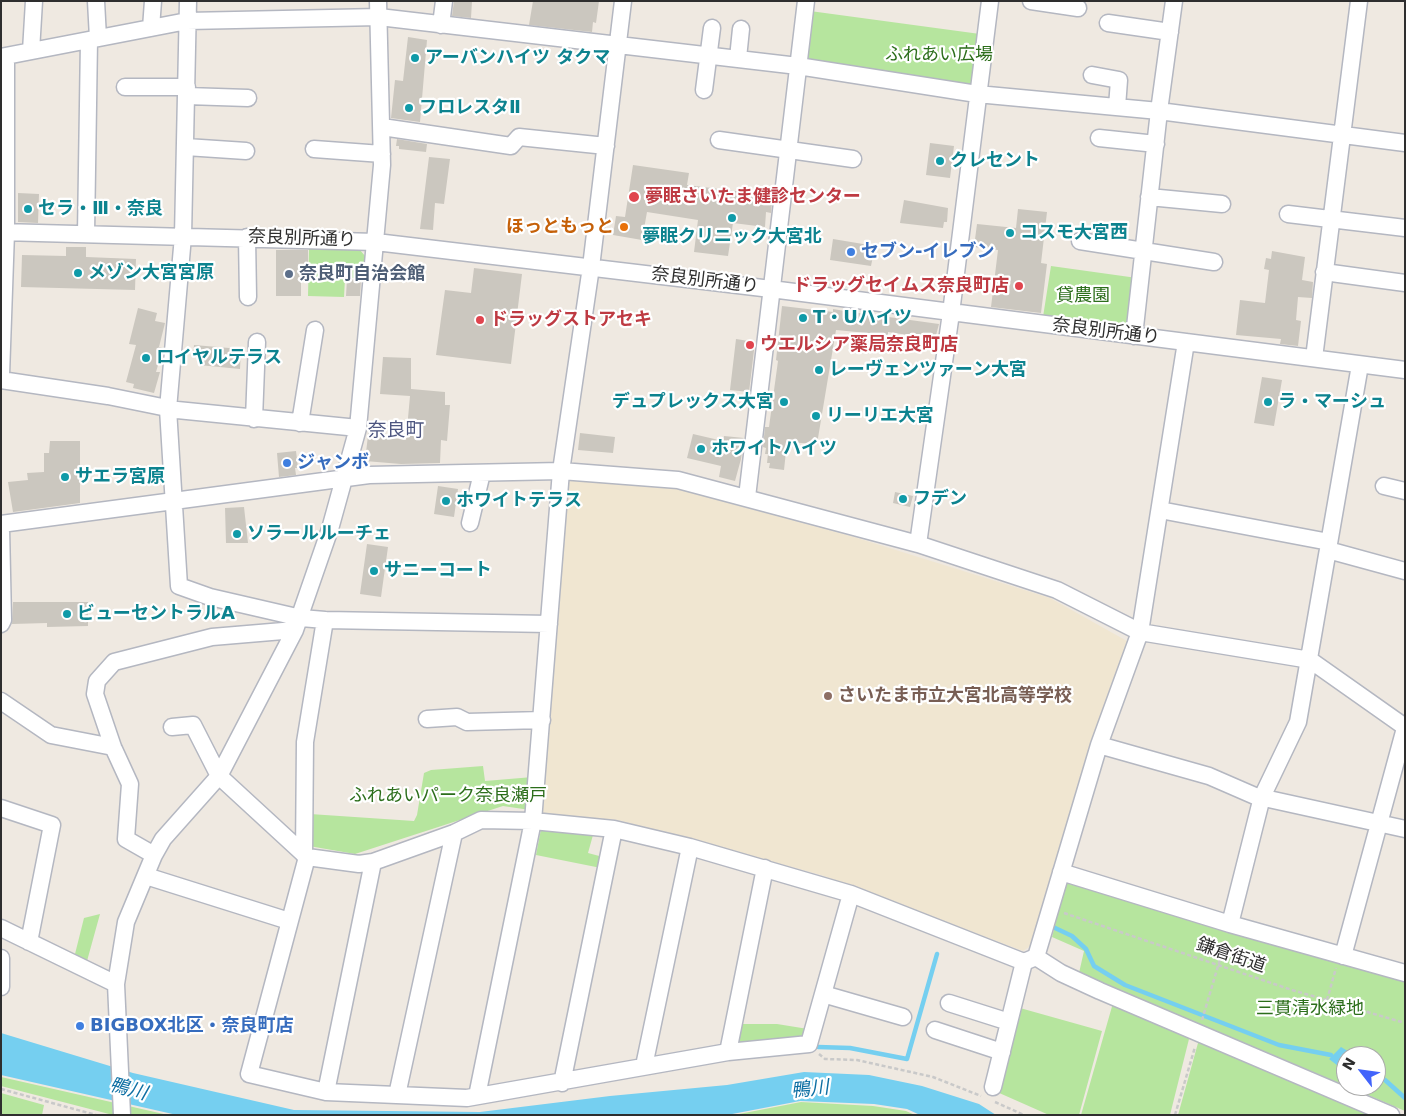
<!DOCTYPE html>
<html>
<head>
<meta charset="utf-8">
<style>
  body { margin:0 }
  #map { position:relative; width:1406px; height:1116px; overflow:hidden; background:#efe9e1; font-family:"DejaVu Sans",sans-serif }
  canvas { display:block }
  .frame { position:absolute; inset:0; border:2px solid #2e2e2e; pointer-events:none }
  .north { position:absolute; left:1336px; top:1046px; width:50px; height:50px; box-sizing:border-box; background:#fff; border:1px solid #ababab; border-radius:50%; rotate:300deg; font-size:14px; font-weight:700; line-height:20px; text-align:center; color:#2e2e2e }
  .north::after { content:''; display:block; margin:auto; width:18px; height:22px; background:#4264fb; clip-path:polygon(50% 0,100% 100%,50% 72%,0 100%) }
</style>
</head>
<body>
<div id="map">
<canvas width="1406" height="1116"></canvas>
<div class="frame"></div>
<div class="north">N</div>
</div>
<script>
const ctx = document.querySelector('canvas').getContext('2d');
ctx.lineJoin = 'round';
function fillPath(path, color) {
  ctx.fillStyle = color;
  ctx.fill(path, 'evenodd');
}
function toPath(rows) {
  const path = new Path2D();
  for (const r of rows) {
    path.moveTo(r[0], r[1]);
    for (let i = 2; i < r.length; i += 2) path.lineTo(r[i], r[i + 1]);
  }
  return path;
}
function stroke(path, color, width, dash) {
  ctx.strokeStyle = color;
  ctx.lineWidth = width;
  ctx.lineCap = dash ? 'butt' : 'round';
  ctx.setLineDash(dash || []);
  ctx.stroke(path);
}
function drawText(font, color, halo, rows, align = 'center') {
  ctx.font = font + ' "DejaVu Sans","Noto Sans JP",sans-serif';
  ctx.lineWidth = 4.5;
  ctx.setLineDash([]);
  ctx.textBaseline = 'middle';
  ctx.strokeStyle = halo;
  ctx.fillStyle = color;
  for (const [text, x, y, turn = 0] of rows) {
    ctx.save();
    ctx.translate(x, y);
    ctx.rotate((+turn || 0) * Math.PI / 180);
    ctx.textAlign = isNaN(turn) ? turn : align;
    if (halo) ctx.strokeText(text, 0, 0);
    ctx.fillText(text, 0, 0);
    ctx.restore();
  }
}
fillPath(toPath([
  [569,480,670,487,854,537,1050,598,1127,641,1127,646,1089,747,1032,945,1023,951,821,875,618,820,545,815,540,809,564,488]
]), '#f0e6d1');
fillPath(toPath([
  [810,11,980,34,973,87,804,64],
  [309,248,360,250,365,256,363,278,345,278,344,297,308,296],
  [1051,266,1137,278,1127,329,1043,317],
  [483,766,485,781,533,777,530,810,503,806,355,854,309,846,310,814,414,821,417,815,424,773,431,770],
  [541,829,593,835,588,853,603,857,601,868,536,855],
  [1066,883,1405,977,1405,1111,1347,1086,1376,1086,1376,1056,1346,1056,1346,1086,1079,973,1084,951,1052,937],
  [100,914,87,961,75,954,84,918],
  [1113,1003,1190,1035,1170,1115,1081,1115],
  [1020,1008,1102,1031,1079,1115,1049,1115,997,1092],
  [737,1024,777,1024,808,1029,806,1037,733,1046],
  [1205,1040,1390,1115,1178,1115,1198,1043],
  [1,1077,10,1079,168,1115,113,1115,1,1086],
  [1,1093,44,1105,42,1115,1,1115],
  [801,1102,873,1106,906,1111,915,1115,734,1115]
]), '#b6e59e');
fillPath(toPath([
  [1,1033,133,1073,294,1110,480,1112,610,1096,727,1085,804,1072,869,1075,922,1086,979,1104,996,1115,920,1115,907,1109,874,1104,800,1101,727,1115,177,1115,1,1075],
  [1341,1047,1356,1056,1346,1056,1346,1072,1329,1059]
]), '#75cff0');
stroke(toPath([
  [1053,927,1072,936,1086,949,1094,966,1125,985,1279,1045,1331,1055],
  [818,1047,850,1048,907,1059,937,954],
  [1378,1078,1385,1080,1405,1098]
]), '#75cff0', 4.5);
fillPath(toPath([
  [454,1,472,1,471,18,452,16],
  [533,1,599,1,596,23,593,22,592,32,529,25],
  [408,37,427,40,420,122,391,118,395,80,403,81],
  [397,139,427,144,426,152,399,149,399,146,396,146],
  [930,143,954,146,950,178,926,175],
  [429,157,450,159,444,204,435,203,433,230,420,229],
  [633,165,689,173,687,185,768,195,768,200,772,201,771,213,766,212,765,227,733,223,728,256,694,252,698,220,647,212,642,240,613,235,616,216,625,217],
  [18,193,39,194,38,223,18,222],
  [904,200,948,208,947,222,944,222,943,228,900,223],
  [1018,209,1047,212,1041,263,1047,264,1041,313,991,307,998,250,974,247,977,224,1016,228],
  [833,239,875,246,871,266,830,260],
  [66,247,86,247,86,257,136,259,135,290,21,287,22,255,66,256],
  [276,250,308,250,308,267,301,267,301,296,276,296],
  [1272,251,1305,257,1302,280,1313,282,1312,298,1298,297,1296,320,1301,321,1298,346,1280,344,1281,339,1236,335,1240,300,1265,303,1269,270,1264,269,1266,258,1271,259],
  [474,268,522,274,511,364,436,355,445,290,471,293],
  [347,279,361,280,360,296,346,296],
  [782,306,833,312,833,309,845,311,939,324,935,339,888,332,888,335,836,330,817,444,787,442,784,470,769,468,770,463,767,463,768,454,765,454,766,448,763,447,765,427,769,427,778,361,776,360],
  [138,308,157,313,155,321,165,323,159,347,163,348,156,372,160,372,154,393,133,388,134,384,126,382,136,345,129,344],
  [736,339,755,342,749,392,730,390],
  [194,345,241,349,240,369,199,365,200,356,193,356],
  [383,357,411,358,411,389,445,392,445,405,450,405,447,441,441,440,440,463,401,464,365,461,369,427,386,428,385,437,406,440,410,396,380,394],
  [1262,377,1282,380,1274,426,1254,423],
  [580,433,615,437,613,453,578,450],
  [693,434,723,441,724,436,744,438,741,459,735,481,719,477,721,466,687,458],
  [50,441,80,441,80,503,13,512,8,482,28,480,27,473,44,472,44,453,49,453],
  [296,451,298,468,295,468,296,475,279,477,277,453],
  [438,486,458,489,454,517,434,514],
  [895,492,913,496,910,507,893,503],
  [244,507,248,543,226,543,225,508],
  [367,544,388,547,381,597,360,594],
  [13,602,88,602,88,626,47,627,47,623,12,624]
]), '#cbc7bf');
const minor = toPath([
  [96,1,98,38],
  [188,1,183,236,168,409,179,586,210,597,301,618,325,620,549,624],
  [1031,1,1078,8],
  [1108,23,1170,32],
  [441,25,444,1],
  [151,28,153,1],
  [31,51,34,1],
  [1,57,187,21,379,17,798,66,977,94,1159,111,1405,143],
  [738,58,741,29],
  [1092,75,1119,80,1117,107],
  [125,87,187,87],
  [704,90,712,28],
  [187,96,248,98],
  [382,127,511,146,519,137,606,146],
  [1099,138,1156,144],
  [719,140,853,159],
  [186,147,246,151],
  [314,149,382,154],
  [1149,197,1222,204],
  [1288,214,1405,228],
  [1,232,376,242,771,289,1405,370],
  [86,234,89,40],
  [247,237,248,297],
  [1080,241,1214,262],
  [1324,272,1405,283],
  [1134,336,1159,111,1174,1],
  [1314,358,1359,1],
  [1,375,6,232,6,56],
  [1,380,108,396,177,410,358,428],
  [254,419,257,342],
  [300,423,315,330],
  [1384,486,1405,491],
  [747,497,806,1],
  [1160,510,1329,542],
  [470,523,482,473],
  [1,524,369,475,561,471,678,480,918,544,1057,590,1140,632,1310,660,1405,727],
  [1,528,3,620,1,624],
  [918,544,951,313,990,1],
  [1328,550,1405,571],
  [1,701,51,735,113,747],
  [427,719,457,717,467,722,542,720],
  [172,727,193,725,219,776,307,857,359,864,373,862,454,833,481,820,533,821,614,829,690,847,851,894,1024,962,1036,957,1099,745,1140,632,1186,342],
  [1099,745,1209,776,1255,796,1405,829],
  [1,808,52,825,29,942],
  [154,855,126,839,130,784,113,747,95,694,97,681,114,662,212,637,295,630],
  [304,855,305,742,325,620],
  [307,857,249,1074,326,1092,467,1098,728,1052,809,1044,851,894],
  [1061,872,1230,924,1405,973],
  [146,876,289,921],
  [1230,924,1262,797,1298,722,1360,365],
  [1,928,116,984],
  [1343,956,1405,728],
  [1036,957,1061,973,1100,991,1391,1115],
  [1,958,1,987],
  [823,994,903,1017],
  [949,1003,1009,1022],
  [935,1030,1002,1052],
  [728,1052,765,868],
  [644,1066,690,847],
  [562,1083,614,829],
  [993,1087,1024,962],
  [326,1092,373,862],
  [397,1095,454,833],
  [477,1096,533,821,561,471,591,267,623,1],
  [122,1115,116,984,126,922,154,855,163,839,219,776,295,630,330,529,358,428,382,165,378,1]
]);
stroke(minor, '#b4b7c1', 19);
stroke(toPath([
  [1064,913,1292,990,1405,1023],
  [1327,1000,1336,968],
  [1202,1020,1226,939],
  [819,1054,825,1059,857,1060,933,1077,981,1096],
  [1,1089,96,1115],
  [995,1102,1024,1115],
  [1175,1115,1195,1047]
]), '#c9c9c9', 2.5, [4, 2.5]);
stroke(minor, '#fff', 16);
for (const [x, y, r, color] of [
  [415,58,5,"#0f9aa8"],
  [409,108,5,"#0f9aa8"],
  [940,161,5,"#0f9aa8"],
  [634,197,6,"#e0444e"],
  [28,209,5,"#0f9aa8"],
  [732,218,5,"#0f9aa8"],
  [624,227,5,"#e8710a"],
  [1010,233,5,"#0f9aa8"],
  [851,252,5,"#3f7fe0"],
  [78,273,5,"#0f9aa8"],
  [289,274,5,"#5c6f8a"],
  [1019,286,5,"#e0444e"],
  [803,318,5,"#0f9aa8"],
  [480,320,5,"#e0444e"],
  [750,345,5,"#e0444e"],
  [146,358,5,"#0f9aa8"],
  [819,370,5,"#0f9aa8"],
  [784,402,5,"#0f9aa8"],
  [1268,402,5,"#0f9aa8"],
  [816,416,5,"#0f9aa8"],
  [701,449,5,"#0f9aa8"],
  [287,463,5,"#3f7fe0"],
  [65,477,5,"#0f9aa8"],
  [903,499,5,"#0f9aa8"],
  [446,501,5,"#0f9aa8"],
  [237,534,5,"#0f9aa8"],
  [374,571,5,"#0f9aa8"],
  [67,614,5,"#0f9aa8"],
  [828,696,5,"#8d6e63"],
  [80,1026,5,"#3f7fe0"]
]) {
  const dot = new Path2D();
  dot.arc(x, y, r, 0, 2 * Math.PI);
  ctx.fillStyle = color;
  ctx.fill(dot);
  stroke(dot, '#fff', 2);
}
drawText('18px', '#2c6e1b', '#fff', [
  ["ふれあい広場",939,55],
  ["貸農園",1083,296],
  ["ふれあいパーク奈良瀬戸",448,796],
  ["三貫清水緑地",1310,1009]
]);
drawText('bold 18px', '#0d838f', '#fff', [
  ["アーバンハイツ タクマ",425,58],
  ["フロレスタⅡ",419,108],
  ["クレセント",950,161],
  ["セラ・Ⅲ・奈良",38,209],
  ["コスモ大宮西",1020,233],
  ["夢眠クリニック大宮北",732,237,"center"],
  ["メゾン大宮宮原",88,273],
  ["T・Uハイツ",813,318],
  ["ロイヤルテラス",156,358],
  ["レーヴェンツァーン大宮",829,370],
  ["デュプレックス大宮",774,402,"right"],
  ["ラ・マーシュ",1278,402],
  ["リーリエ大宮",826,416],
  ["ホワイトハイツ",711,449],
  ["サエラ宮原",75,477],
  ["フデン",913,499],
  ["ホワイトテラス",456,501],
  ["ソラールルーチェ",247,534],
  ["サニーコート",384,571],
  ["ビューセントラルA",77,614]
], 'left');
drawText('bold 18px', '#be3a42', '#fff', [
  ["夢眠さいたま健診センター",645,197],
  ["ドラッグセイムス奈良町店",1009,286,"right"],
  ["ドラッグストアセキ",490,320],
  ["ウエルシア薬局奈良町店",760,345]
], 'left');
drawText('bold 18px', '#c56008', '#fff', [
  ["ほっともっと",614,227]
], 'right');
drawText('18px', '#2e2e2e', '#fff', [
  ["奈良別所通り",302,239,2],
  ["奈良別所通り",705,281,7],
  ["奈良別所通り",1106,332,7],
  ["鎌倉街道",1231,956,19]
]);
drawText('bold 18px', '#366cbe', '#fff', [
  ["セブン-イレブン",861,252],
  ["ジャンボ",297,463],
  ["BIGBOX北区・奈良町店",90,1026]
], 'left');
drawText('bold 18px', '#4e5e75', '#fff', [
  ["奈良町自治会館",299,274]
], 'left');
drawText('bold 18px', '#785e54', '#fff', [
  ["さいたま市立大宮北高等学校",838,696]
], 'left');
drawText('19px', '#4d5680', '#fff', [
  ["奈良町",396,431]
]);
drawText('italic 19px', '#0d6fa3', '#fff', [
  ["鴨川",128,1090,15],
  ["鴨川",810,1090,-6]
]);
</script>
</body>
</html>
